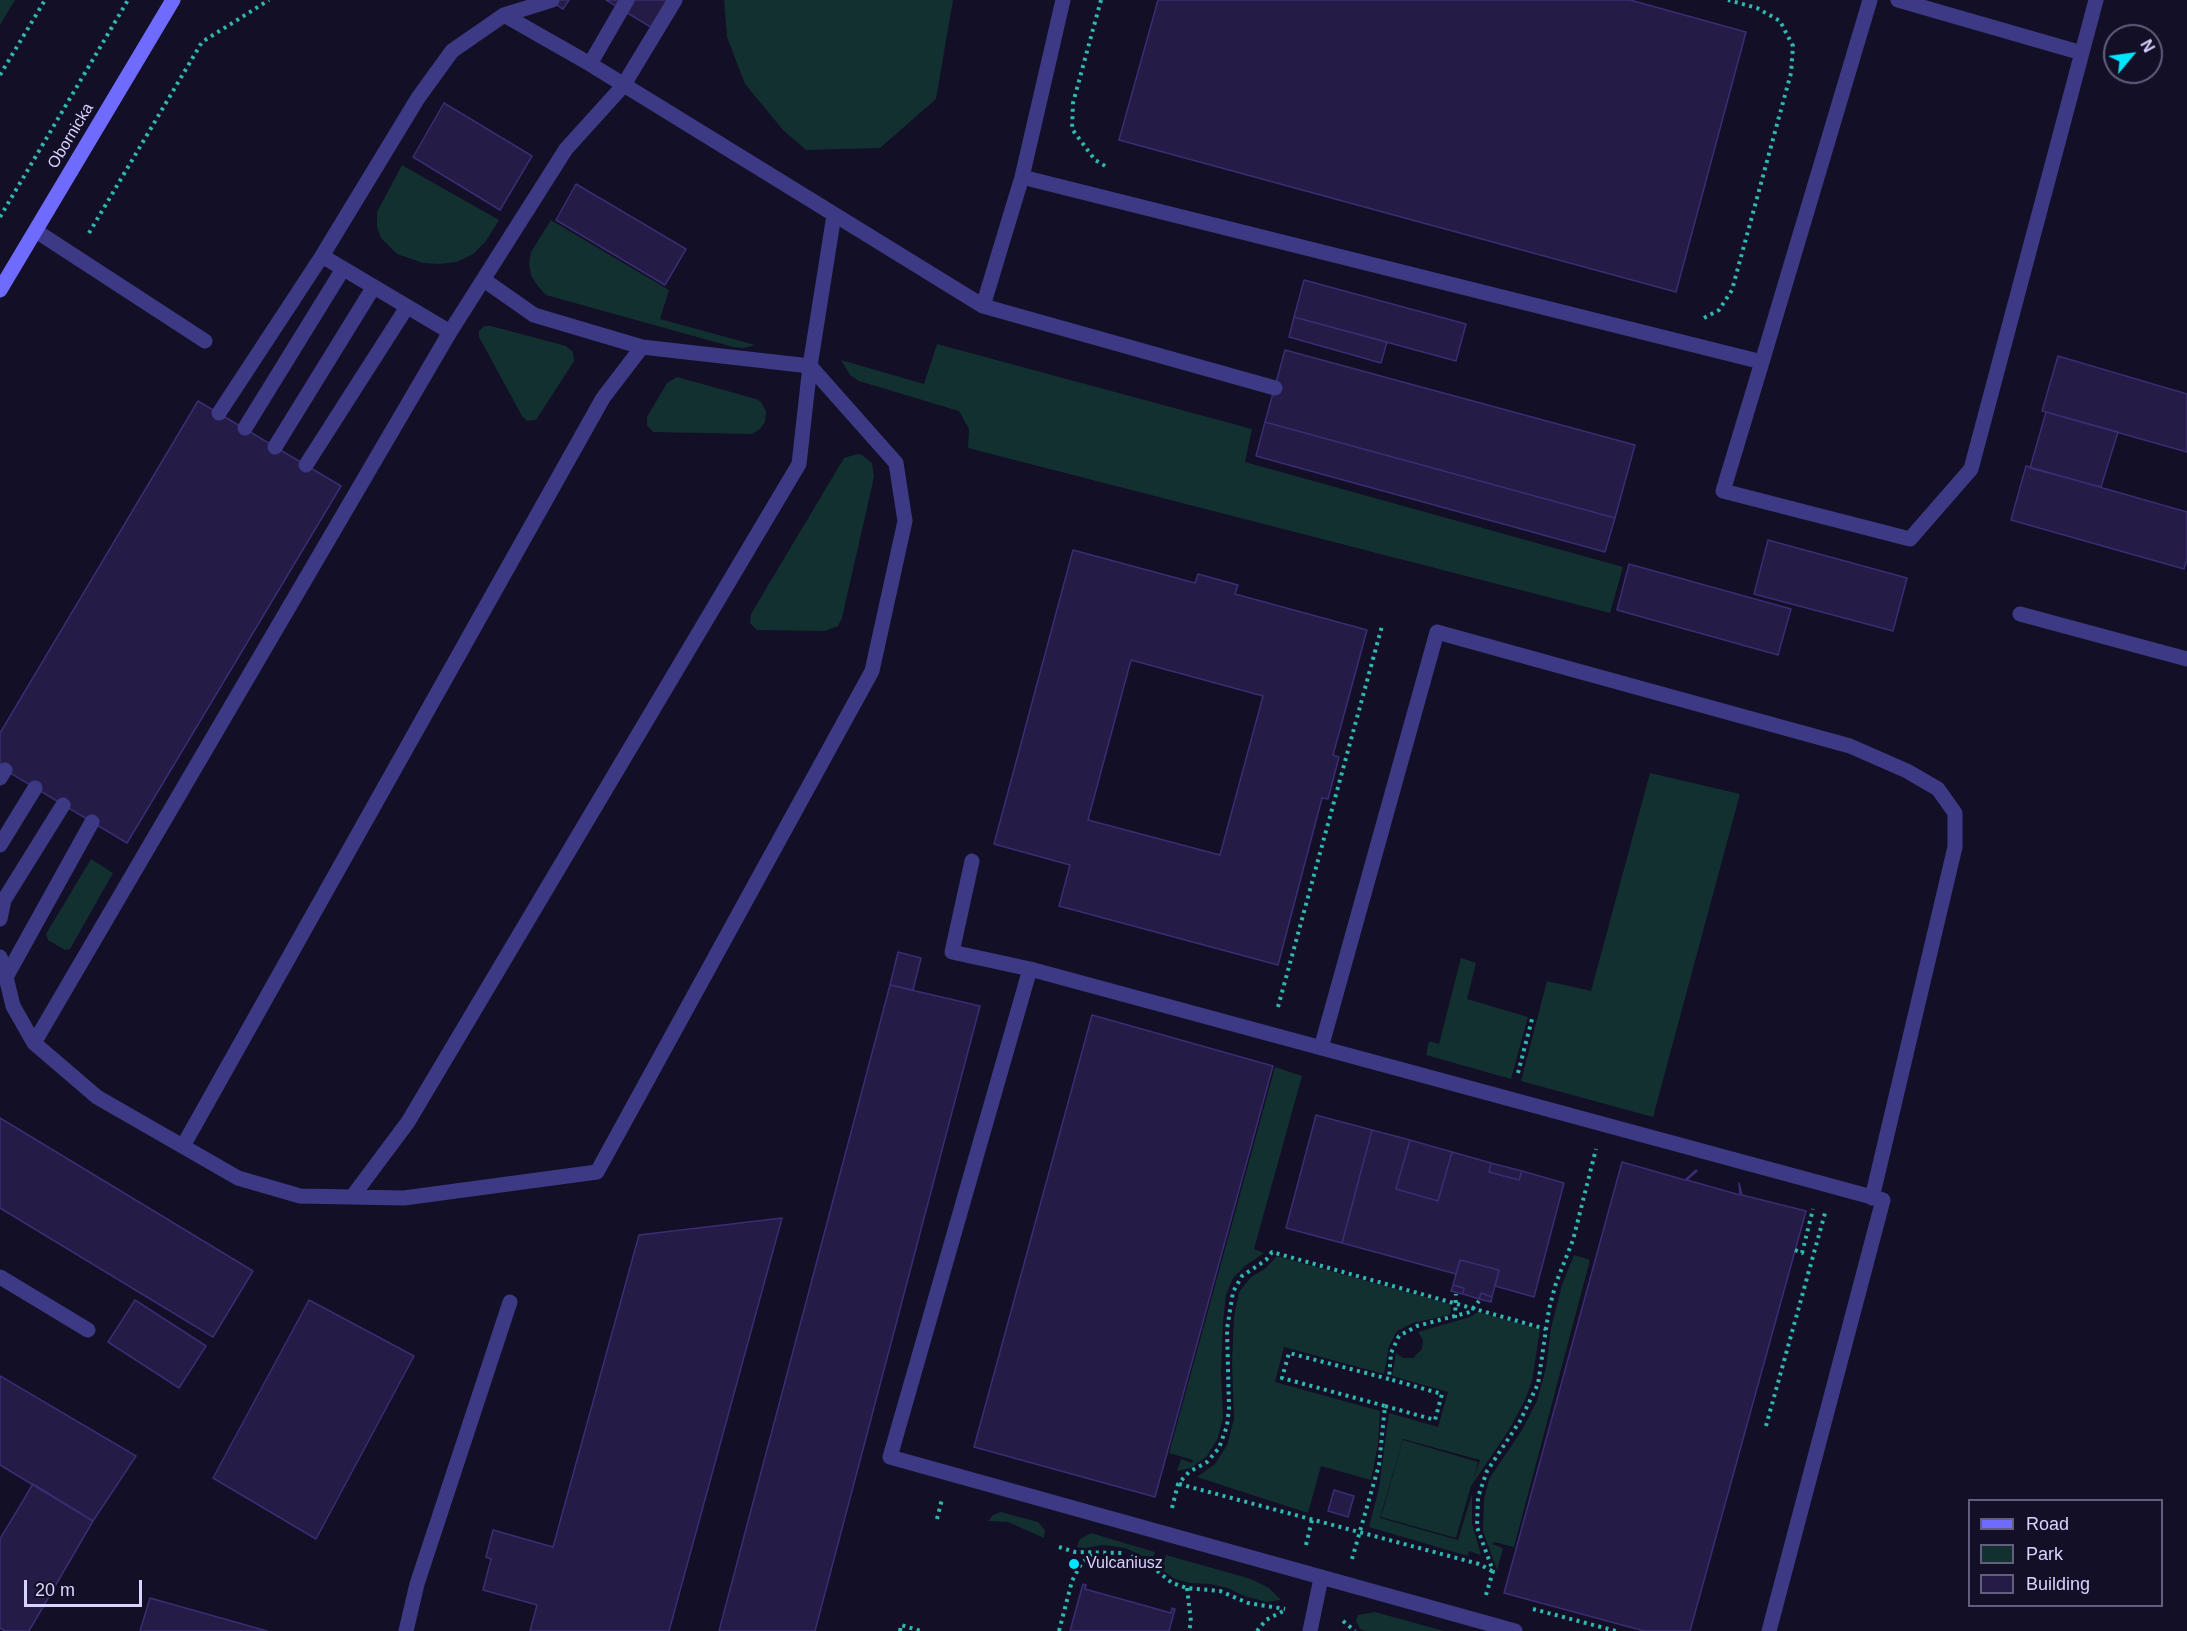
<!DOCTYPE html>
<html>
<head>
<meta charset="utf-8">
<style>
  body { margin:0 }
  #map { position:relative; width:2187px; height:1631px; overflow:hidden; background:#130f26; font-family:Arial,sans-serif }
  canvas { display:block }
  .legend { position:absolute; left:1968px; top:1499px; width:195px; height:108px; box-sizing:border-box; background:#130f26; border:2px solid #625e7d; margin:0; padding:8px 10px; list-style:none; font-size:18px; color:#d9d4ff }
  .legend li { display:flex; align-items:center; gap:12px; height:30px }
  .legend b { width:30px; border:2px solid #625e7d }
  .north { position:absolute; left:2103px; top:24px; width:60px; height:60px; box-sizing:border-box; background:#130f26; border:2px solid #625e7d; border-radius:50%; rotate:61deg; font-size:16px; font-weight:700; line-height:24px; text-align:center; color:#d9d4ff }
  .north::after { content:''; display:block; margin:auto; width:21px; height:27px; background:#00e5ff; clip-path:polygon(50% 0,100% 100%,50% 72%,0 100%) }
  .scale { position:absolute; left:24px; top:1580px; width:118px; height:27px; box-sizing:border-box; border:3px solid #d9d4ff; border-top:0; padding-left:8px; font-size:18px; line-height:21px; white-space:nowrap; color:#d9d4ff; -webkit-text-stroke:4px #130f26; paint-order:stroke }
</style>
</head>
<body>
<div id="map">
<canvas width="2187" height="1631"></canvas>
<ul class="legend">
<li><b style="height:8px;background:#6f6bff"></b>Road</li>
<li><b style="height:16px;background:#12302f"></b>Park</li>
<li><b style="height:16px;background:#241b47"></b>Building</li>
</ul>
<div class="north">N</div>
<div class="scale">20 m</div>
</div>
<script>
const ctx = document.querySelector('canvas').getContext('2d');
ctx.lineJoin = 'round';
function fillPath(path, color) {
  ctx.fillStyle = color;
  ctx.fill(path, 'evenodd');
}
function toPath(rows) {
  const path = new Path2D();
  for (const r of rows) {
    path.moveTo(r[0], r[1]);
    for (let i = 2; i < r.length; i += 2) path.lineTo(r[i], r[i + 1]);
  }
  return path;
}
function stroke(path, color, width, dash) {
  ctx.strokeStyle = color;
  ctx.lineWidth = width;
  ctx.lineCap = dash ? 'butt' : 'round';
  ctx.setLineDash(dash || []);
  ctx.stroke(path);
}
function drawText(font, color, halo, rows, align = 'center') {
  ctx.font = font + ' Arial,sans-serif';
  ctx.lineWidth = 6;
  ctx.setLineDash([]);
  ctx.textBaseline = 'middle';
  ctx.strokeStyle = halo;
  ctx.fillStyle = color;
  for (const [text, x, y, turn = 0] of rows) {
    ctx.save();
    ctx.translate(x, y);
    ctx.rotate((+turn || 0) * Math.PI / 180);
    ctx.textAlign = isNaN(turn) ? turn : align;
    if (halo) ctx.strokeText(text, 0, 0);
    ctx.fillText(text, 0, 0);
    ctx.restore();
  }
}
fillPath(toPath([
  [0,0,15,0,0,25],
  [724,0,953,0,936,99,880,148,806,150,783,130,745,84,727,37],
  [402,165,499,220,486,241,473,254,457,262,439,264,423,263,397,254,381,238,377,227,377,212],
  [551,220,669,290,660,319,755,345,744,348,733,347,546,295,537,285,531,275,529,264,531,252],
  [484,326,491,326,566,346,573,352,574,361,536,420,527,421,522,416,479,337,479,331],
  [937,344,1252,429,1245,462,1623,567,1610,613,968,448,969,429,959,411,859,381,850,375,841,360,924,384],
  [677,377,756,399,761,402,766,411,765,422,760,429,752,434,653,432,647,425,647,417,667,383],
  [857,454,862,455,872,463,874,477,842,618,838,626,825,631,757,630,750,623,751,614,844,458],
  [1650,773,1740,794,1653,1117,1521,1081,1547,981,1591,991],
  [91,859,113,873,70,949,65,950,48,940,46,934],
  [1461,958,1476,963,1467,999,1528,1017,1511,1079,1426,1055,1429,1041,1439,1044],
  [1275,1067,1302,1076,1254,1249,1264,1253,1245,1266,1233,1278,1226,1295,1223,1323,1221,1372,1223,1419,1217,1440,1207,1456,1191,1468,1177,1471,1181,1459,1192,1463,1193,1460,1169,1453],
  [1574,1255,1590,1260,1514,1547,1494,1542,1492,1544,1503,1548,1497,1570,1483,1531,1484,1500,1489,1479,1522,1430,1537,1401,1546,1368,1551,1328,1562,1285],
  [1277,1256,1450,1304,1451,1312,1449,1315,1413,1323,1397,1331,1389,1346,1384,1374,1284,1347,1275,1382,1380,1411,1378,1445,1371,1480,1321,1466,1308,1513,1197,1477,1215,1464,1227,1445,1234,1419,1232,1362,1234,1317,1239,1292,1251,1277,1265,1269],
  [1478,1312,1540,1329,1532,1381,1525,1400,1509,1430,1471,1486,1456,1538,1381,1517,1403,1440,1478,1462,1474,1478,1480,1460,1403,1439,1380,1518,1458,1540,1472,1494,1472,1523,1481,1555,1469,1551,1468,1556,1369,1527,1379,1488,1389,1413,1438,1427,1448,1392,1392,1376,1396,1353,1403,1358,1413,1358,1422,1349,1423,1340,1418,1332,1470,1317],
  [1001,1512,1038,1522,1045,1530,1044,1538,1008,1522,988,1521,993,1515],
  [1091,1533,1155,1552,1153,1561,1125,1548,1103,1545,1085,1548,1077,1547,1080,1539],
  [1166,1555,1251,1579,1269,1588,1281,1600,1267,1602,1247,1597,1227,1588,1210,1584,1190,1583,1175,1579,1161,1569],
  [1375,1612,1444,1631,1366,1631,1360,1629,1356,1621,1358,1615]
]), '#12302f');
const building = toPath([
  [549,0,569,0,563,9,549,0],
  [606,0,671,0,654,29,606,0],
  [1158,0,1630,0,1746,32,1676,292,1119,140,1158,0],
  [444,103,532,156,500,210,413,157,444,103],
  [576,184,686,249,665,285,556,220,576,184],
  [1304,280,1466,324,1456,361,1294,317,1304,280],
  [1294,317,1387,342,1381,363,1289,337,1294,317],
  [1285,350,1635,445,1615,518,1265,422,1285,350],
  [2058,356,2187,394,2187,452,2042,411,2058,356],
  [198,401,341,486,127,843,0,767,0,733,198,401],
  [2046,412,2118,432,2101,487,2030,468,2046,412],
  [1265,422,1615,518,1605,552,1256,456,1265,422],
  [2026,466,2187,512,2187,559,2184,569,2011,520,2026,466],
  [1768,540,1907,578,1893,631,1754,594,1768,540],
  [1073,550,1195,583,1198,574,1238,585,1235,594,1367,630,1333,755,1339,757,1328,799,1322,798,1278,965,1059,906,1070,865,994,844,1073,550],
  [1131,660,1263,696,1220,855,1088,820,1131,660],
  [1629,564,1791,609,1778,655,1617,610,1629,564],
  [898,952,921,958,913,990,890,985,898,952],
  [890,985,980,1006,815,1631,719,1631,890,985],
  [1092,1015,1273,1066,1155,1497,974,1447,1092,1015],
  [1316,1115,1372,1130,1342,1243,1286,1228,1316,1115],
  [0,1118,253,1271,213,1337,0,1208,0,1118],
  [1372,1130,1410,1140,1396,1189,1438,1201,1452,1152,1491,1163,1489,1172,1519,1180,1522,1171,1564,1183,1534,1297,1495,1286,1499,1270,1460,1260,1456,1274,1342,1243,1372,1130],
  [1410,1140,1452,1152,1438,1201,1396,1189,1410,1140],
  [1622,1162,1685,1180,1696,1170,1697,1171,1687,1180,1740,1195,1739,1183,1742,1195,1806,1211,1690,1631,1644,1631,1504,1593,1622,1162],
  [1491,1163,1522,1171,1519,1180,1489,1172,1491,1163],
  [782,1218,669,1631,530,1631,537,1605,483,1590,491,1559,486,1557,492,1534,493,1530,553,1547,639,1235,782,1218],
  [1460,1260,1499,1270,1492,1297,1481,1293,1479,1299,1463,1294,1464,1288,1453,1285,1460,1260],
  [1453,1285,1464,1288,1463,1294,1451,1291,1453,1285],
  [1481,1293,1492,1297,1491,1302,1479,1299,1481,1293],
  [135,1300,206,1346,179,1388,108,1342,135,1300],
  [309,1300,414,1356,316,1539,213,1478,309,1300],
  [0,1376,136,1456,93,1521,0,1465,0,1376],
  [33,1484,93,1521,29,1631,5,1631,0,1628,0,1539,33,1484],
  [1334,1490,1354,1496,1348,1517,1328,1511,1334,1490],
  [1083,1584,1086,1585,1085,1589,1171,1613,1172,1608,1175,1609,1169,1631,1070,1631,1083,1584],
  [150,1598,267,1631,140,1631,150,1598]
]);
fillPath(building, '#241b47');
stroke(building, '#3b2d73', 1.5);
stroke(toPath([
  [1101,0,1073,103,1072,129,1095,160,1107,167],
  [0,75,45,0],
  [0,217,128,0],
  [89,233,202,42,269,0],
  [1704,318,1719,310,1732,290,1791,73,1793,46,1780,21,1757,8,1728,0],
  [1278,1007,1382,626],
  [1518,1073,1532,1019],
  [1795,1250,1802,1253,1813,1209],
  [1455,1318,1456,1294],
  [1385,1406,1435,1420,1442,1394,1389,1379],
  [1766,1426,1825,1213],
  [1179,1484,1479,1564,1492,1571],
  [1172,1508,1178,1484,1189,1472,1207,1462,1219,1448,1227,1426,1229,1408,1227,1329,1233,1292,1242,1276,1266,1260,1272,1252,1546,1329],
  [937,1519,942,1499],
  [1306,1545,1312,1520],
  [1059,1547,1075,1552,1122,1553],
  [1131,1556,1155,1569,1172,1583,1187,1588,1220,1591,1248,1603,1285,1609],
  [1352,1559,1379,1465,1385,1406,1282,1378,1289,1353,1389,1379,1391,1353,1399,1336,1417,1326,1470,1312,1479,1301],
  [1187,1588,1191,1622,1189,1631],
  [1486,1595,1493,1571,1477,1527,1478,1497,1487,1471,1520,1421,1538,1384,1549,1309,1556,1283,1573,1240,1596,1149],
  [1533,1609,1616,1631],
  [1343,1621,1355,1631],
  [900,1631,901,1625,921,1631],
  [1059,1631,1072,1581,1081,1564,1094,1552],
  [1257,1631,1266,1620,1285,1610]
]), '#2fb8b0', 4, [3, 4.5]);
stroke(toPath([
  [1898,0,2082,53],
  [504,15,590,64,983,306,1275,388],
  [590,64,627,0],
  [1022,177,1762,362,1723,491,1910,539,1971,469,2096,0],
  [36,231,205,341],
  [322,256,450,332],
  [484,280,534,315,642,347],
  [983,306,1022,177,1063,0],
  [1762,362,1870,0],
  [219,413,322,256,418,98,452,51,504,15,552,0],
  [245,428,343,269],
  [275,447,373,288],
  [306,465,407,307],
  [2020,614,2187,659],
  [0,778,5,770],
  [92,822,6,977,13,1006,34,1043,97,1097,238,1178,300,1196,404,1198,597,1172,872,671,905,521,896,463,810,366,834,215],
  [0,845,35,788],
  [972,861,952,952,1030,969,1883,1200,1769,1631],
  [0,919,4,900,63,805],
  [0,957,6,977],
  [1030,969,890,1457,1515,1631],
  [34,1043,450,332,566,149,623,86,675,0],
  [1321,1048,1437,632,1556,665,1850,746,1907,771,1938,789,1955,813,1955,847,1872,1198],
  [183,1146,603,398,642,347,810,366,799,464,408,1122,352,1197],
  [0,1277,88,1330],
  [406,1631,417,1584,510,1302],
  [1310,1631,1321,1578]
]), '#3d3a85', 15);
stroke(toPath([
  [0,290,173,0]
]), '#6f6bff', 15);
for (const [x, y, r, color] of [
  [1074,1564,6,"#00e5ff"]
]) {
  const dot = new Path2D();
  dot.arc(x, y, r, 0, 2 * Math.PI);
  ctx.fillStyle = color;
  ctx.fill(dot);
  stroke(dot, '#130f26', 2);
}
drawText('16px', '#d9d4ff', '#130f26', [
  ["Obornicka",71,136,-59]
]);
drawText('16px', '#d9d4ff', '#130f26', [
  ["Vulcaniusz",1086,1564]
], 'left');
</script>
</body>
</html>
